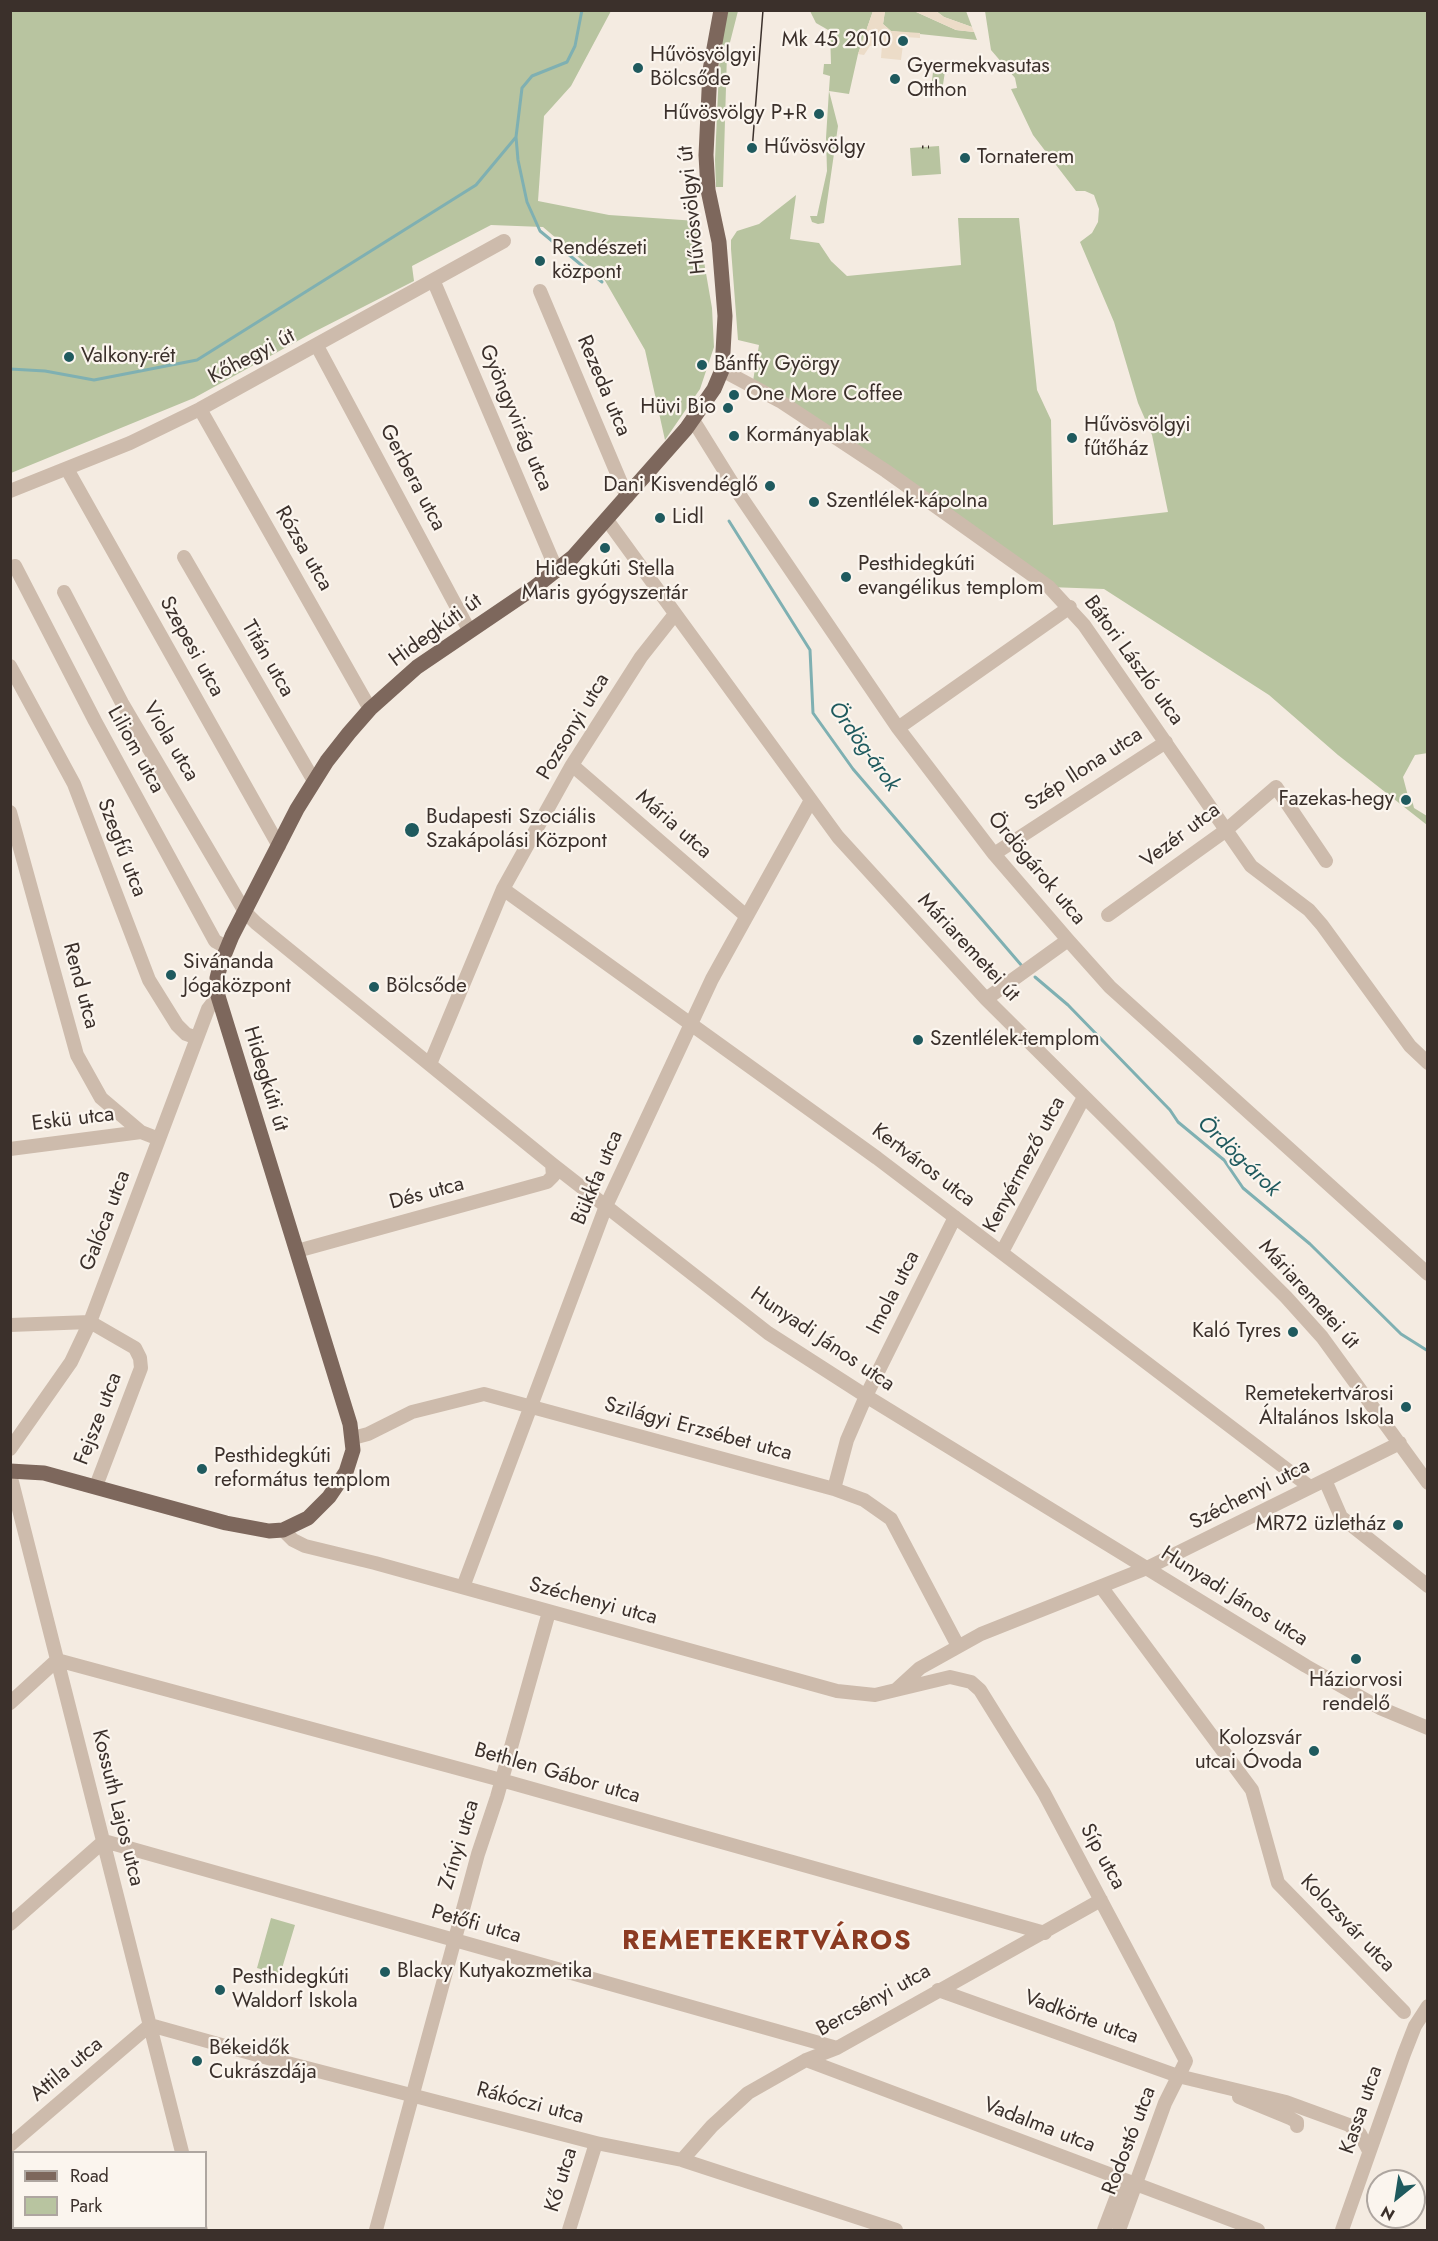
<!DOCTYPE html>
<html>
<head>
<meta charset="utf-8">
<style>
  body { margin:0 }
  #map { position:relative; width:1438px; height:2241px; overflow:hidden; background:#f4ebe1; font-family:Jost,sans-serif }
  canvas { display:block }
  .frame { position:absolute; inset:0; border:12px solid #3b302b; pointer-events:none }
  .legend { position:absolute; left:12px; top:2151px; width:195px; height:78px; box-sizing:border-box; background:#fbf5ee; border:2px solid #aea6a0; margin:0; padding:8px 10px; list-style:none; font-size:18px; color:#3b302b }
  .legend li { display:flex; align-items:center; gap:12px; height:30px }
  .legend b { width:30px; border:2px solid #aea6a0 }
  .north { position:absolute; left:1366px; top:2169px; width:60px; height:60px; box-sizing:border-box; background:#fbf5ee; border:2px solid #aea6a0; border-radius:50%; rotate:210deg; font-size:16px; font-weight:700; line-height:24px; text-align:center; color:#3b302b }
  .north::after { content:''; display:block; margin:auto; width:21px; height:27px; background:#1f5a5e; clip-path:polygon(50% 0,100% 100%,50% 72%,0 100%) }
</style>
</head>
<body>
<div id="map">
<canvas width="1438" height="2241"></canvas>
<div class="frame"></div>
<ul class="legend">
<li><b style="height:8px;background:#7d675c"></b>Road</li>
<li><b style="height:16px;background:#b8c4a0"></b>Park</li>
</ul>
<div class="north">N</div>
</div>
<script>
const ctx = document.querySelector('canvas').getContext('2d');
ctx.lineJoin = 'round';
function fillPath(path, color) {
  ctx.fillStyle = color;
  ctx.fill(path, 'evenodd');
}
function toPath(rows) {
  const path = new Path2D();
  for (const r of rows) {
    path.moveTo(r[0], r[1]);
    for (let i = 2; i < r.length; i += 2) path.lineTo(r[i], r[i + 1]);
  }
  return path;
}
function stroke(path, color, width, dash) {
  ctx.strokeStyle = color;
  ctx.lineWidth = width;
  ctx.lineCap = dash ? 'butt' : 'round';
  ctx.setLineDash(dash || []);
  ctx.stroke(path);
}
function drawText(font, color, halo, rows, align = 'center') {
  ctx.font = font + ' Jost,sans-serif';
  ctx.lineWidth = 4.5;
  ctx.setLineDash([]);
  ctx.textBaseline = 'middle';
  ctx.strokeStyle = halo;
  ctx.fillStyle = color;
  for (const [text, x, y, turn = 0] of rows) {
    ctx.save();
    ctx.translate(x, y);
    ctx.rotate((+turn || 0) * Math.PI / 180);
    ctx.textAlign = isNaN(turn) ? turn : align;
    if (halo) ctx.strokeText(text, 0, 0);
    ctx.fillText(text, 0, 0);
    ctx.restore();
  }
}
fillPath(toPath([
  [11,10,611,11,571,86,544,116,538,201,609,215,697,221,712,308,714,347,700,389,665,440,645,350,604,279,543,227,491,225,412,266,414,281,312,333,194,398,11,473],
  [728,11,738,11,727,54,723,187,716,187,715,160,720,48],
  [810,11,873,11,858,54,849,94,829,91,838,126,824,223,818,224,812,222,810,216,817,216,827,171,826,138,829,90,830,76,823,74,824,64,831,64,830,31,816,23],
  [885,11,914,11,956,30,974,32,977,40,891,31,883,24],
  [936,11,966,11,972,27,944,17],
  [985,11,1427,11,1428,753,1415,755,1403,777,1408,796,1412,800,1414,808,1427,816,1427,825,1338,755,1269,695,1104,589,1049,587,753,381,759,345,738,340,731,249,731,240,737,231,759,224,796,195,790,239,819,243,831,261,847,276,961,265,958,218,1019,218,1037,390,1051,420,1053,525,1168,512,1152,435,1138,403,1114,322,1080,242,1092,233,1098,222,1099,209,1094,195,1085,191,1076,191,1033,135,1011,89,1017,88,1015,78,991,50],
  [934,63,946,65,942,91,931,90],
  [939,146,941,174,912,176,910,148],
  [271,1918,295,1925,280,1975,257,1968]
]), '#b8c4a0');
fillPath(toPath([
  [873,11,885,11,883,24,891,31,920,33,920,38,904,37,901,60,881,58,882,45,870,46,864,55,858,54],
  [914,11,936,11,944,17,972,27,974,32,956,30]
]), '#ecdcc8');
stroke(toPath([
  [582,10,575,46,567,62,532,76,522,88,516,137,518,160,527,202,540,231,602,282],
  [10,369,45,371,94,380,197,360,476,185,516,137],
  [729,521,810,650,813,713,853,769,1022,966],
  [1035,977,1068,1005,1170,1110,1178,1122,1224,1160,1243,1188,1310,1244,1401,1334,1428,1351]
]), '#7fb0b2', 3);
stroke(toPath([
  [434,282,557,571],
  [540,291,627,497],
  [317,346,469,630],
  [722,370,780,401,886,471,1049,587,1084,625,1251,866,1309,910,1322,925,1410,1046,1428,1063],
  [200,409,370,709],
  [693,420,739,494,898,728,994,854,1068,940,1110,987,1428,1274],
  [67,469,279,846],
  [10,491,130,443,200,409,504,241],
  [607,520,838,837,986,999,1286,1297,1322,1337,1428,1483],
  [184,557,314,781],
  [15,566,95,721,215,941,226,947],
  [64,592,122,703,245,912,256,923,552,1164,768,1333,866,1396,1306,1666,1380,1708,1428,1728],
  [10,666,74,784,149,980,177,1025,186,1034,197,1038],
  [898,728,1070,607],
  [572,765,745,915],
  [10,812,77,1055,101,1098,141,1132,159,1139],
  [994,854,1166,742],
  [503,889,877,1158,1310,1487],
  [1108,915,1225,831,1276,787,1326,861],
  [986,999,1068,940],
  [430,1064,503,889,572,765,641,657,675,614],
  [10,1149,141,1132],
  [297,1251,547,1182,553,1176,552,1164],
  [1002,1252,1084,1097],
  [10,1325,90,1322,135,1348,140,1358,141,1368,96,1486],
  [353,1438,368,1434,412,1412,484,1394,834,1489,864,1500,891,1519,958,1646],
  [10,1449,71,1362,90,1322,208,1009,218,996],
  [10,1474,182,2152],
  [1325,1480,1341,1517,1428,1586],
  [834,1489,847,1440,866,1396,955,1217],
  [283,1530,293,1540,305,1546,375,1563,837,1691,875,1695,950,1677,971,1682,980,1690,1044,1793,1186,2061,1165,2103,1119,2230],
  [463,1587,606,1206,712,979,810,802],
  [1102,1588,1252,1790,1278,1883,1404,2012],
  [57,1660,501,1780,1045,1933],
  [897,1689,920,1668,981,1634,1147,1568,1400,1443],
  [10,1703,57,1660],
  [104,1841,837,2048],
  [10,1924,104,1841],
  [938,1990,1178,2076,1286,2102,1349,2125,1360,2134,1369,2151],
  [150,2025,268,2058,596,2143,682,2160,896,2230],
  [806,2060,1258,2230],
  [1239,2097,1290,2118,1297,2122,1297,2126],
  [10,2145,150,2025],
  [682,2160,712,2126,748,2093,806,2060,837,2048,1101,1900],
  [200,2228,201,2230],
  [169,2230,172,2228],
  [376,2230,478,1854,497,1797,549,1612],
  [569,2230,596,2143],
  [1104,2230,1123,2180],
  [1342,2230,1404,2054,1415,2026,1428,2006]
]), '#cdbbac', 14);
stroke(toPath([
  [10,1471,44,1473,226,1523,269,1531,283,1530,308,1518,329,1497,346,1472,353,1450,350,1424,218,996,217,978,221,963,232,936,297,809,327,761,349,733,370,709,417,667,535,587,573,557,686,429,714,389,722,370,725,316,719,242,708,190,706,155,710,70,721,10]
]), '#7d675c', 15);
stroke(toPath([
  [752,151,763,10]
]), '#3b302b', 1.5);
stroke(toPath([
  [922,147,929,147]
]), '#3b302b', 3, [1.5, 4.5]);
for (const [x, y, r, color] of [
  [903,41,6,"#1f5a5e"],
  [638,68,6,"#1f5a5e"],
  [895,79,6,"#1f5a5e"],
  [819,114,6,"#1f5a5e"],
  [752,148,6,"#1f5a5e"],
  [965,158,6,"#1f5a5e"],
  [540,261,6,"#1f5a5e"],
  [69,357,6,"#1f5a5e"],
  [702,365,6,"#1f5a5e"],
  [734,395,6,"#1f5a5e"],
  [728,408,6,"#1f5a5e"],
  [734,436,6,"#1f5a5e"],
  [1072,438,6,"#1f5a5e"],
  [770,486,6,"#1f5a5e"],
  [814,502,6,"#1f5a5e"],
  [660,518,6,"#1f5a5e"],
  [605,548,6,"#1f5a5e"],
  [846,577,6,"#1f5a5e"],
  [1406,800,6,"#1f5a5e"],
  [412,830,8,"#1f5a5e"],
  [171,975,6,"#1f5a5e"],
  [374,987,6,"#1f5a5e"],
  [918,1040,6,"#1f5a5e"],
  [1293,1332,6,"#1f5a5e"],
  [1406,1407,6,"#1f5a5e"],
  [202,1469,6,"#1f5a5e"],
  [1398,1525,6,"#1f5a5e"],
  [1356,1659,6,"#1f5a5e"],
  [1314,1751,6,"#1f5a5e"],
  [385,1972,6,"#1f5a5e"],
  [220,1990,6,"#1f5a5e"],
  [197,2061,6,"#1f5a5e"]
]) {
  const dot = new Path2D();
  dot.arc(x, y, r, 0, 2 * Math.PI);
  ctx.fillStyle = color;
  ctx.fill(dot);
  stroke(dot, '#fbf5ee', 2);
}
drawText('21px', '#3b302b', '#fbf5ee', [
  ["Mk 45 2010",891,41,"right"],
  ["Hűvösvölgyi",650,56],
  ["Bölcsőde",650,80],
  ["Gyermekvasutas",907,67],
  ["Otthon",907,91],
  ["Hűvösvölgy P+R",807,114,"right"],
  ["Hűvösvölgy",764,148],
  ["Tornaterem",977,158],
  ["Rendészeti",552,249],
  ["központ",552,273],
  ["Valkony-rét",81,357],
  ["Bánffy György",714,365],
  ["One More Coffee",746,395],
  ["Hüvi Bio",716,408,"right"],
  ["Hűvösvölgyi",1084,426],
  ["fűtőház",1084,450],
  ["Kormányablak",746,436],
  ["Dani Kisvendéglő",758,486,"right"],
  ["Szentlélek-kápolna",826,502],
  ["Lidl",672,518],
  ["Pesthidegkúti",858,565],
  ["evangélikus templom",858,589],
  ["Hidegkúti Stella",605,570,"center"],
  ["Maris gyógyszertár",605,594,"center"],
  ["Fazekas-hegy",1394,800,"right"],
  ["Budapesti Szociális",426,818],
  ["Szakápolási Központ",426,842],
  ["Sivánanda",183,963],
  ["Jógaközpont",183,987],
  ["Bölcsőde",386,987],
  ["Szentlélek-templom",930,1040],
  ["Kaló Tyres",1281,1332,"right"],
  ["Remetekertvárosi",1394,1395,"right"],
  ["Általános Iskola",1394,1419,"right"],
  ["Pesthidegkúti",214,1457],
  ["református templom",214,1481],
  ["MR72 üzletház",1386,1525,"right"],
  ["Háziorvosi",1356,1681,"center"],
  ["rendelő",1356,1705,"center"],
  ["Kolozsvár",1302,1739,"right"],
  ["utcai Óvoda",1302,1763,"right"],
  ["Blacky Kutyakozmetika",397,1972],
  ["Pesthidegkúti",232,1978],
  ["Waldorf Iskola",232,2002],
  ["Békeidők",209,2049],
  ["Cukrászdája",209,2073]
], 'left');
drawText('21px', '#3b302b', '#fbf5ee', [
  ["Hűvösvölgyi út",693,210,-96],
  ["Kőhegyi út",252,357,-28],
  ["Rezeda utca",603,386,67],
  ["Gyöngyvirág utca",515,418,67],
  ["Gerbera utca",412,478,62],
  ["Rózsa utca",303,549,60],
  ["Hidegkúti út",436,631,-36],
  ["Szepesi utca",191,647,61],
  ["Titán utca",267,659,60],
  ["Bátori László utca",1133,661,54],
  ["Pozsonyi utca",574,727,-59],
  ["Viola utca",170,742,59],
  ["Liliom utca",135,750,61],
  ["Szép Ilona utca",1084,770,-33],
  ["Mária utca",673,825,41],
  ["Vezér utca",1181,836,-37],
  ["Szegfű utca",121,848,69],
  ["Ördögárok utca",1036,869,50],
  ["Máriaremetei út",968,948,47],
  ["Rend utca",80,986,75],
  ["Hidegkúti út",265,1079,73],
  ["Eskü utca",73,1120,-7],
  ["Kenyérmező utca",1025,1165,-62],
  ["Kertváros utca",923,1166,37],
  ["Bükkfa utca",598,1178,-67],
  ["Dés utca",427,1194,-15],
  ["Galóca utca",106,1221,-69],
  ["Imola utca",894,1293,-63],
  ["Máriaremetei út",1308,1295,48],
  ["Hunyadi János utca",822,1340,34],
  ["Fejsze utca",99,1419,-69],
  ["Szilágyi Erzsébet utca",698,1430,15],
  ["Széchenyi utca",1250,1495,-27],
  ["Hunyadi János utca",1234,1597,32],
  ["Széchenyi utca",593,1602,15],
  ["Bethlen Gábor utca",557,1774,16],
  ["Kossuth Lajos utca",117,1808,76],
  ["Zrínyi utca",460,1845,-73],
  ["Síp utca",1102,1857,61],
  ["Kolozsvár utca",1347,1924,46],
  ["Petőfi utca",476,1925,16],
  ["Bercsényi utca",874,2001,-29],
  ["Vadkörte utca",1081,2018,20],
  ["Attila utca",67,2070,-40],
  ["Rákóczi utca",530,2104,15],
  ["Kassa utca",1362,2110,-71],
  ["Vadalma utca",1039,2126,21],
  ["Rodostó utca",1130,2141,-69],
  ["Kő utca",562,2180,-73]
]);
drawText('italic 22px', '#1f5a5e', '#fbf5ee', [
  ["Ördög-árok",863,747,54],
  ["Ördög-árok",1238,1157,44]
]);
ctx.letterSpacing = '1.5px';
drawText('bold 27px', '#8c3b22', '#fbf5ee', [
  ["REMETEKERTVÁROS",767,1942]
]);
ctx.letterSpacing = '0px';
</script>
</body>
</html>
